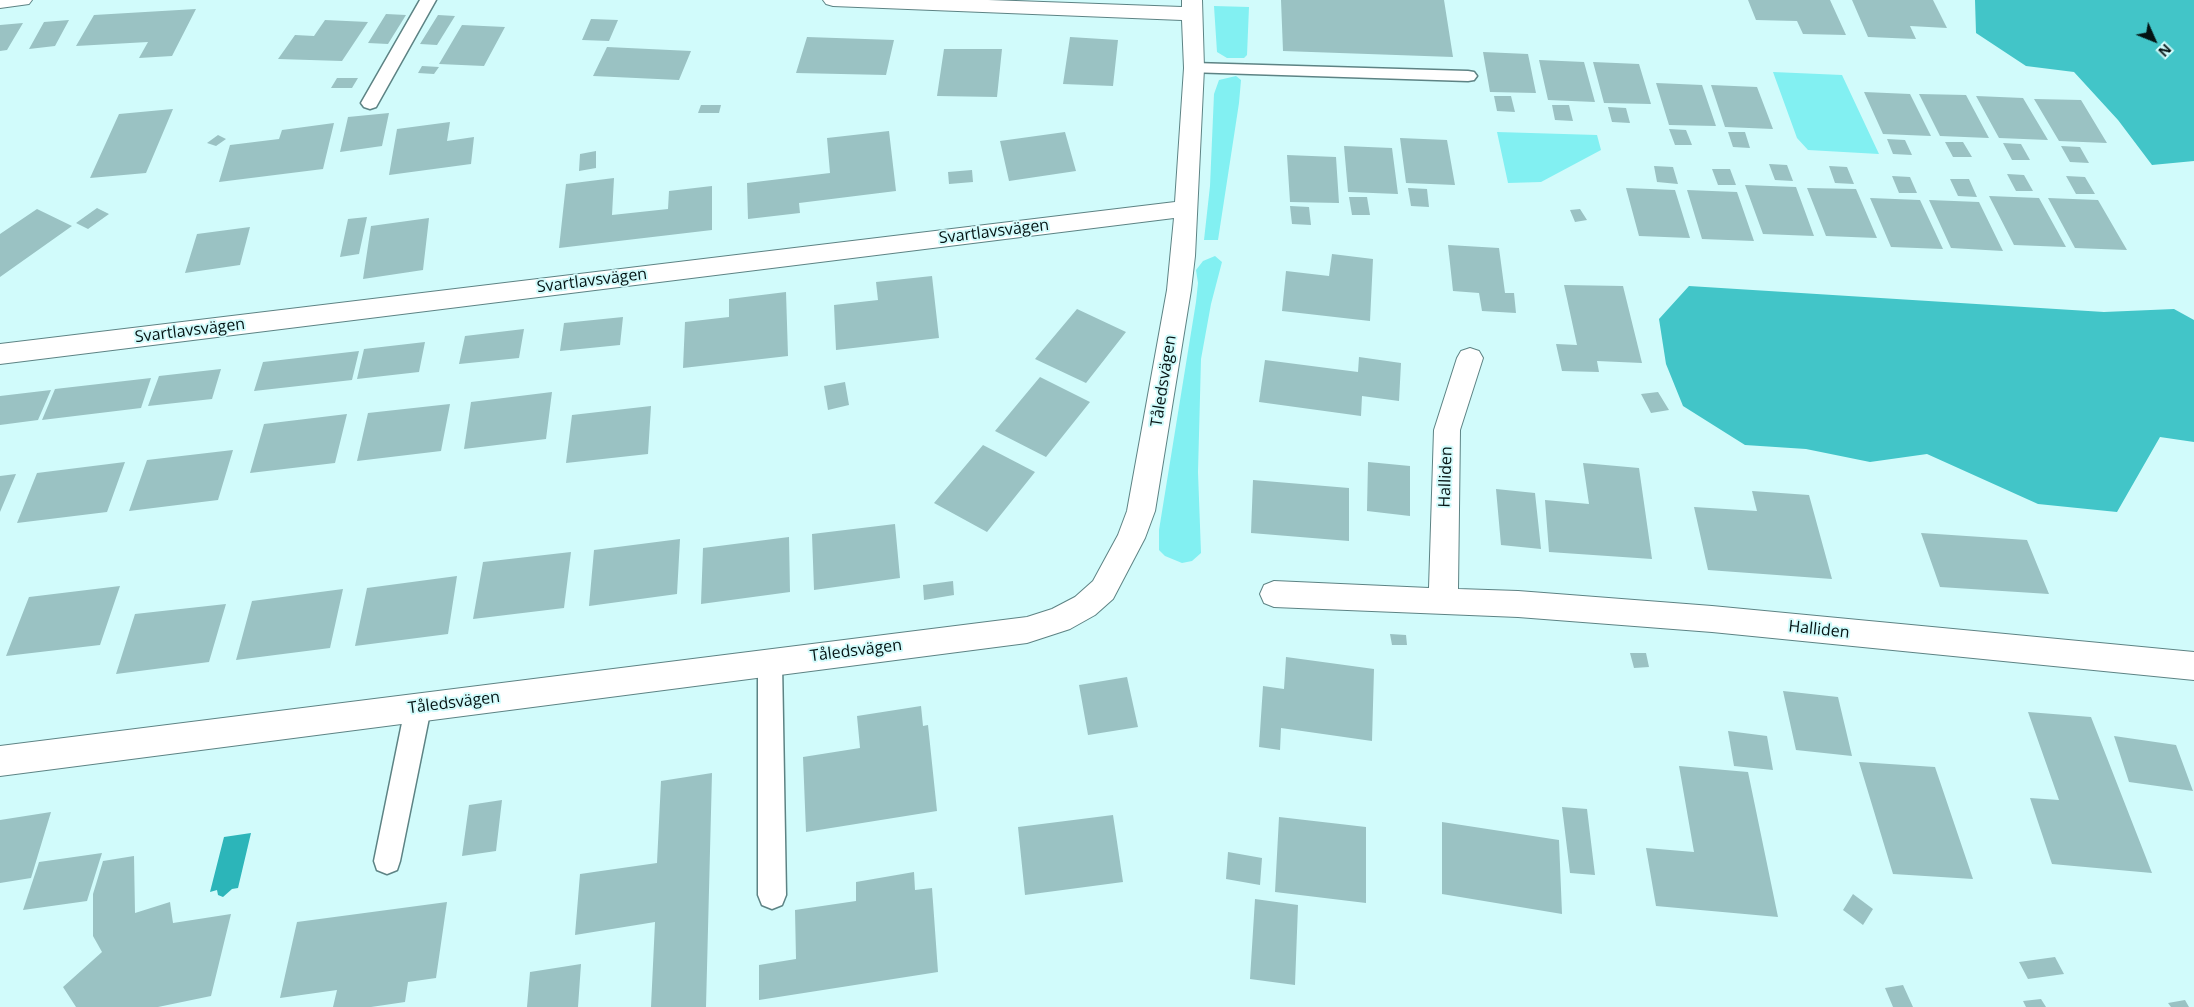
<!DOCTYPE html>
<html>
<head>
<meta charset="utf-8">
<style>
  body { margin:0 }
  #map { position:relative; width:2194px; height:1007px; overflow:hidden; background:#d1fbfb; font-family:"Open Sans",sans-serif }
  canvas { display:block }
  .north { position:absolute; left:2129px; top:15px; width:50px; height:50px; -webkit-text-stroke:4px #d1fbfb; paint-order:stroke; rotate:134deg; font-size:14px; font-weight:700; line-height:20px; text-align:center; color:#041313 }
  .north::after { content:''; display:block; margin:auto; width:18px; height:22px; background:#041313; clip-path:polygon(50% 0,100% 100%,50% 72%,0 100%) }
</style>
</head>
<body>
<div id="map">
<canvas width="2194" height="1007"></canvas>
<div class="north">N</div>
</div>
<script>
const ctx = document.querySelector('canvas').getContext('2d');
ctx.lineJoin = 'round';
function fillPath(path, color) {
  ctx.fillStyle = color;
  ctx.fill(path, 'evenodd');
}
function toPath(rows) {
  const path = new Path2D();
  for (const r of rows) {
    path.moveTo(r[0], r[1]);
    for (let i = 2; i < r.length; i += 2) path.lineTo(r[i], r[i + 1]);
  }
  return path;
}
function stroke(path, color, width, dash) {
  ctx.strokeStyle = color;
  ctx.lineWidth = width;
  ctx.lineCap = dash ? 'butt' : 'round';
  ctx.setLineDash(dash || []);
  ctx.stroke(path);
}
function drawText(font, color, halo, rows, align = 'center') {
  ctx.font = font + ' "Open Sans",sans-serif';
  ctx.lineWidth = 4;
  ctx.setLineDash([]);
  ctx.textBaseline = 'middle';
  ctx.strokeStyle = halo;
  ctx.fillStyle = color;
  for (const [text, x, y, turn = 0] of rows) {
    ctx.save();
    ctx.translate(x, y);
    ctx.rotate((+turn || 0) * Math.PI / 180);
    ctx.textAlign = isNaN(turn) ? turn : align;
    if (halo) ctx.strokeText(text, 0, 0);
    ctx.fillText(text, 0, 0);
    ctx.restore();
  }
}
fillPath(toPath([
  [1214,6,1249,7,1247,55,1244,58,1227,58,1217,52],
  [1773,72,1842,75,1879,154,1808,150,1797,138],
  [1236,76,1241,80,1239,103,1218,240,1204,240,1210,186,1214,94,1219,80],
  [1497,132,1597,135,1601,150,1541,182,1508,183],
  [1215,256,1222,262,1211,304,1201,359,1198,472,1201,553,1192,561,1182,563,1165,556,1159,550,1159,530,1196,302,1198,283,1196,270,1203,261]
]), '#82f0f2');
fillPath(toPath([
  [1975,0,2194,0,2194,161,2152,165,2118,120,2074,72,2026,66,1976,33],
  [1689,286,2104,312,2174,309,2194,320,2194,442,2160,437,2117,512,2038,504,1927,454,1870,462,1806,449,1745,445,1683,406,1666,364,1659,319]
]), '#42c5c8');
fillPath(toPath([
  [251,833,238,888,232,889,223,897,218,895,217,890,210,892,224,837]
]), '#2cb5b9');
fillPath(toPath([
  [1281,0,1444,0,1453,57,1283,51],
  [1748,0,1830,0,1846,35,1803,34,1797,21,1756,20],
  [1852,0,1933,0,1947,28,1910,26,1916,39,1868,37],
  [196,9,172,56,139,58,148,42,76,46,94,15],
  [386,14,406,15,388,44,368,43],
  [438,15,455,16,437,45,420,44],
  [591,19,618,20,609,41,582,40],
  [69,20,55,46,29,49,44,22],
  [325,20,368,22,342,61,278,59,295,35,314,36],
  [23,23,7,50,0,51,0,25],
  [462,25,505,27,484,66,439,64],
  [807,37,894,40,886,75,796,73],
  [1070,37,1118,40,1113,86,1063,84],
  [607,47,691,51,679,80,593,76],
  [944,49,1002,49,997,97,937,96],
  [1483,52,1528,54,1536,93,1490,92],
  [1539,60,1584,62,1595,102,1548,100],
  [1593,62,1639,64,1651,104,1604,103],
  [422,66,439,67,434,74,418,73],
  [337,78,358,78,352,88,331,88],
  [1656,83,1702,85,1716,126,1669,125],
  [1711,85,1757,87,1773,129,1725,127],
  [1864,92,1910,94,1931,136,1883,134],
  [1919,94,1966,95,1989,138,1940,136],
  [1494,96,1511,96,1515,112,1497,111],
  [1976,96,2023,98,2048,140,1999,138],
  [2034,99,2081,100,2107,143,2059,141],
  [701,105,721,105,719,113,698,113],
  [1552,105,1569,105,1573,121,1555,120],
  [1608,107,1626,108,1630,123,1612,122],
  [173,109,146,173,90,178,119,114],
  [389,113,382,146,340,152,348,117],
  [450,122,447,141,474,137,471,164,389,175,397,129],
  [334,123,323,169,219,182,230,145,279,139,282,130],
  [1669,129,1686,130,1692,145,1675,145],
  [889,131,896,191,799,203,800,213,748,219,747,183,830,173,827,138],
  [1065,132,1076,171,1009,181,1000,141],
  [1728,132,1745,132,1750,148,1733,147],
  [218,135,226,139,216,146,207,143],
  [1400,138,1447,140,1455,185,1406,183],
  [1887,139,1905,140,1912,155,1893,154],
  [1945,142,1963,142,1972,157,1953,157],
  [2003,143,2021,144,2030,160,2012,160],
  [1344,146,1392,148,1398,194,1348,192],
  [2061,146,2080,147,2089,163,2070,162],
  [596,151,596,168,579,171,580,154],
  [1287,155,1336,157,1339,203,1290,202],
  [1769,164,1787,165,1793,181,1775,180],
  [1654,166,1673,167,1678,184,1657,182],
  [1829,166,1847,167,1854,184,1835,183],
  [1712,169,1730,169,1736,185,1718,185],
  [972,170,973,182,949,184,948,172],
  [2007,174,2024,175,2033,191,2016,191],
  [1892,176,1910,177,1917,193,1899,193],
  [2066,176,2085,177,2095,194,2076,194],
  [614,178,612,215,668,209,669,191,712,186,712,230,559,248,566,184],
  [1950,179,1969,179,1977,197,1958,196],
  [1745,185,1796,187,1814,236,1763,234],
  [1408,188,1427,189,1429,207,1411,206],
  [1626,188,1675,190,1690,238,1639,236],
  [1807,188,1856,189,1877,238,1826,236],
  [1687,190,1737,192,1754,241,1702,239],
  [1989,196,2039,198,2066,247,2014,245],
  [1349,197,1367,197,1370,215,1352,215],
  [1870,198,1920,200,1943,249,1891,247],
  [2048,198,2098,200,2127,250,2075,248],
  [1929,200,1979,202,2003,251,1951,248],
  [1290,206,1309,207,1311,225,1292,224],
  [97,208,109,214,88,229,76,223],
  [37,209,72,226,0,277,0,234],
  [1580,209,1587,220,1575,222,1570,210],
  [367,217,359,254,340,257,348,219],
  [429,218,423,270,363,279,371,226],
  [250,227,240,265,185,273,197,234],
  [1448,245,1499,248,1505,293,1514,293,1516,313,1482,311,1479,293,1453,291],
  [1332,254,1373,259,1370,321,1282,311,1286,271,1329,276],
  [932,276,939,338,836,350,834,305,878,300,876,282],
  [1564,285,1623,286,1642,363,1597,361,1599,372,1562,371,1556,344,1577,345],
  [786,292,788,356,683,368,685,322,729,317,729,299],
  [1077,309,1126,332,1086,383,1035,359],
  [623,317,620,345,560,351,564,323],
  [524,329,519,358,459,364,465,336],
  [425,342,419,372,357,379,364,349],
  [359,351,352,380,254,391,263,362],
  [1359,357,1401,363,1399,401,1362,396,1361,416,1259,402,1265,360,1358,372],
  [221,369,212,399,148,406,159,376],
  [1040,377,1090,402,1046,457,995,431],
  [151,378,141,408,42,420,55,389],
  [845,382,849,405,828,410,824,386],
  [51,390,38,420,0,425,0,396],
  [552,392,546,439,464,449,471,402],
  [1658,392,1669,410,1651,413,1641,394],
  [450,404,441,451,357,461,368,413],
  [651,406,648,454,566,463,572,415],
  [347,414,335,463,250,473,264,424],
  [983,445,1035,472,987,532,934,503],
  [233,450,218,500,129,511,147,460],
  [125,462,107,512,17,523,37,473],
  [1368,462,1410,466,1410,516,1367,511],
  [1583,463,1639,468,1652,559,1549,552,1545,500,1589,504],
  [16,474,0,512,0,476],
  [1253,480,1349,488,1349,541,1251,533],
  [1496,489,1535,493,1541,549,1501,545],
  [1752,491,1809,495,1832,579,1708,570,1694,507,1757,511],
  [895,524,900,578,814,590,812,534],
  [1921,533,2027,540,2049,594,1940,587],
  [789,537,790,592,701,604,703,548],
  [680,539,677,594,589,606,594,550],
  [571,552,564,608,473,619,483,562],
  [457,576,448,634,355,646,367,588],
  [953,581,954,595,924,600,923,585],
  [120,586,100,645,6,656,29,597],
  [343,589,330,648,236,660,252,601],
  [226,604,209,662,116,674,135,614],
  [1390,634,1406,635,1407,645,1392,645],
  [1630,653,1646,653,1649,667,1634,668],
  [1286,657,1374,669,1372,741,1281,728,1280,750,1259,747,1263,686,1284,689],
  [1127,677,1138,727,1088,735,1079,685],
  [1783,691,1838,697,1852,756,1796,750],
  [921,706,923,726,928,725,937,811,806,832,803,757,860,748,857,716],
  [2028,712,2091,717,2152,873,2052,864,2030,798,2059,800],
  [1728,731,1767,736,1773,770,1734,766],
  [2114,736,2176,745,2193,791,2129,782],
  [1859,762,1935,767,1973,879,1893,874],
  [1679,766,1748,772,1778,917,1656,906,1646,848,1694,852],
  [712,773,706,1007,651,1007,655,922,575,935,580,874,657,863,661,781],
  [502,800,496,851,462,856,469,805],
  [1562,807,1587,809,1595,875,1570,873],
  [51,812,31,878,0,883,0,820],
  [1113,815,1123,882,1025,895,1018,827],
  [1279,817,1366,827,1366,903,1275,892],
  [1442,822,1559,840,1562,914,1442,894],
  [1228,852,1262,858,1260,885,1226,879],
  [102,853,87,901,23,910,39,862],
  [134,856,135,913,170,902,173,923,231,914,211,996,158,1007,76,1007,63,987,102,952,93,936,93,894,103,861],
  [914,872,915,890,932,888,938,972,759,1000,759,965,796,959,795,910,856,901,856,882],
  [1853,894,1873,909,1863,925,1843,910],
  [1255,899,1298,905,1295,985,1250,979],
  [447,902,436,978,408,982,405,1002,371,1007,333,1007,337,990,280,998,297,922],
  [2055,957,2064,974,2028,979,2019,962],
  [581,964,578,1007,527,1007,530,972],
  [1903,985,1913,1007,1893,1007,1885,988],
  [2041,999,2046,1007,2026,1007,2023,1001],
  [2185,1000,2189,1007,2171,1007,2168,1003]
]), '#9ac2c3');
const service = toPath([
  [420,0,436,0,376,107,370,109,364,107,361,103,420,0],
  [1194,63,1468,71,1474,72,1477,76,1474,80,1468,81,1188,72,1185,68,1188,64,1194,63],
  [770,651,779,654,782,662,786,895,782,905,772,909,762,905,758,895,758,662,761,654,770,651],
  [418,696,427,700,431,708,400,861,397,870,387,874,377,870,374,861,405,708,409,700,418,696]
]);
const minor = toPath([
  [0,0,32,0,29,4,0,8,0,0],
  [823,0,988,0,1182,7,1182,0,1202,0,1204,68,1195,256,1191,290,1155,511,1145,538,1113,599,1095,615,1070,629,1027,643,0,776,0,746,1027,617,1052,609,1075,597,1093,581,1118,535,1127,511,1167,290,1174,218,0,364,0,344,1175,202,1184,68,1182,20,833,6,826,4,823,0],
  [1470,348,1479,351,1483,358,1460,430,1458,589,1518,591,1712,606,2194,652,2194,680,1712,632,1518,617,1274,607,1264,603,1260,594,1264,585,1274,581,1429,588,1434,430,1457,358,1461,351,1470,348]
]);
stroke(service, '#5d8384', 3);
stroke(minor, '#5d8384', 2);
fillPath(service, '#fff');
fillPath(minor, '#fff');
drawText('16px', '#041313', '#d1fbfb', [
  ["Svartlavsvägen",994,232,-7],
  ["Svartlavsvägen",592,281,-7],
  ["Svartlavsvägen",190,331,-7],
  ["Tåledsvägen",1164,381,-81],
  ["Halliden",1446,477,-88],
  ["Halliden",1819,630,6],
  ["Tåledsvägen",856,651,-7],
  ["Tåledsvägen",454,703,-7]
]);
</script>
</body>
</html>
